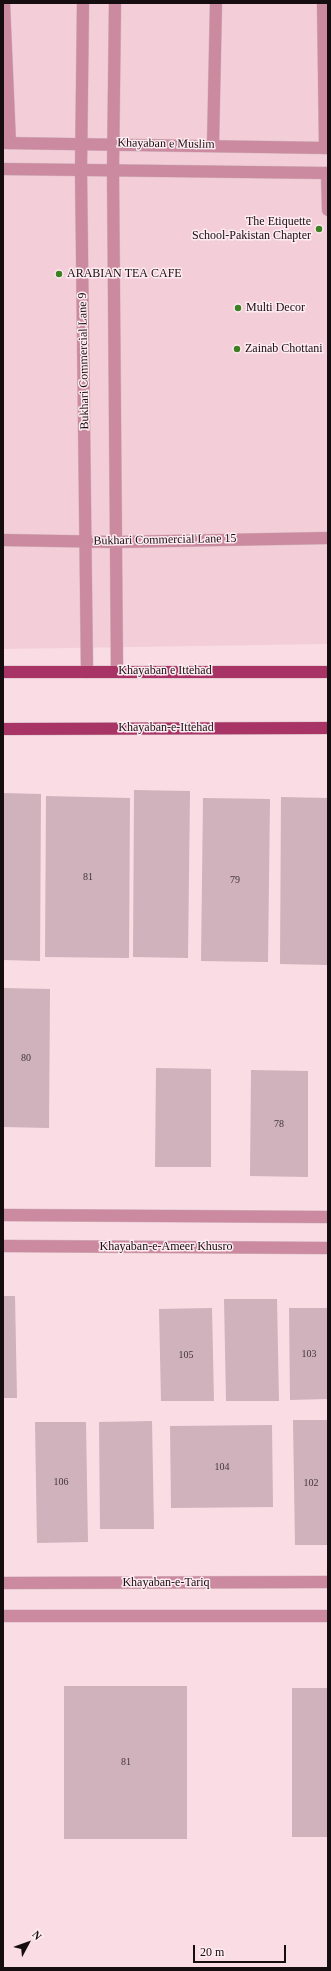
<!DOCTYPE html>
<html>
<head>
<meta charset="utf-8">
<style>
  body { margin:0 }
  #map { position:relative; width:331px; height:1971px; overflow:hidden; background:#f9dce4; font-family:"Times New Roman",serif }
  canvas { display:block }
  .frame { position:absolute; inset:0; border:4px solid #160d10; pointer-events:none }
  .north { position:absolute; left:8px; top:1923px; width:40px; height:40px; -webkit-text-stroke:3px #ffecf2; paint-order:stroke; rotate:49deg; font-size:11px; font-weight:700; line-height:16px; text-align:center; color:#160d10 }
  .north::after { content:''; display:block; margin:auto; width:14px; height:18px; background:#160d10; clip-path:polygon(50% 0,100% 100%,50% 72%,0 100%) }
  .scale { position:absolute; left:193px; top:1945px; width:93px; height:18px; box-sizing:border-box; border:2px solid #160d10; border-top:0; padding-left:5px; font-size:12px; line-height:14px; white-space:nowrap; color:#160d10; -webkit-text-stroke:3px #ffecf2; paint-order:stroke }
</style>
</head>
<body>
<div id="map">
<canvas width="331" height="1971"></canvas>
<div class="frame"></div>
<div class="north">N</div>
<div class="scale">20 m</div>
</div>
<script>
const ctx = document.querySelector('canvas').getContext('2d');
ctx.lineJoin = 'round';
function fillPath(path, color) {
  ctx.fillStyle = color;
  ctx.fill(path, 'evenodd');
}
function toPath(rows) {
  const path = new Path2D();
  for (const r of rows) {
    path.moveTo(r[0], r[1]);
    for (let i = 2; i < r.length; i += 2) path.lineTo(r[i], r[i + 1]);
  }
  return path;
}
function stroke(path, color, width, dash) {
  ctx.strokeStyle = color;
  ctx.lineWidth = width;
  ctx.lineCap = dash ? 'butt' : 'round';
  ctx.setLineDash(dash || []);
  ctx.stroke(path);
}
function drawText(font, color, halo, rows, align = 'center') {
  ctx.font = font + ' "Times New Roman",serif';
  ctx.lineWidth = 3;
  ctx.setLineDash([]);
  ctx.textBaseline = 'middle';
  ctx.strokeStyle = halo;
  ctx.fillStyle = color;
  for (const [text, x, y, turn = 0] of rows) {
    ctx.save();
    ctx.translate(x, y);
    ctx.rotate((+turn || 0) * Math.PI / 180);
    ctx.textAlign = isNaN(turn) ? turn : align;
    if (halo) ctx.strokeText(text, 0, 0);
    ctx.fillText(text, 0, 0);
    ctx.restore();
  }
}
fillPath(toPath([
  [3,3,328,3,328,644,3,649]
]), '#f3ced9');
fillPath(toPath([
  [134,790,190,791,188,958,133,957],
  [3,793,41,794,40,961,3,960],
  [46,796,130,798,129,958,45,957],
  [281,797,328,798,328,965,280,964],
  [203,798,270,799,268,962,201,961],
  [3,988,50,989,49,1128,3,1127],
  [156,1068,211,1069,211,1167,155,1167],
  [251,1070,308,1071,308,1177,250,1176],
  [3,1296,15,1296,17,1398,3,1398],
  [224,1299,277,1299,279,1401,226,1401],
  [212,1308,214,1401,161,1401,159,1309],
  [289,1308,328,1308,328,1399,290,1400],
  [293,1420,328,1420,328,1545,295,1545],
  [152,1421,154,1529,100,1529,99,1422],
  [35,1422,86,1422,88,1542,37,1543],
  [272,1425,273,1507,171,1508,170,1426],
  [64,1686,187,1686,187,1839,64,1839],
  [292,1688,328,1688,328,1837,292,1837]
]), '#cfb2bb');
const minor = toPath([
  [4,3,10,143],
  [83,3,81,170,87,672],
  [115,3,113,170,117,671],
  [323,3,325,148],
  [213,145,216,3],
  [327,173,328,210],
  [3,540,115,542,328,538],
  [3,1215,328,1217],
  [3,1246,328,1248],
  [3,1583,328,1582],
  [3,1616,328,1616]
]);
const tertiary = toPath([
  [3,143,328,148],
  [3,169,328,173]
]);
const primary = toPath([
  [3,672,328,672],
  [3,729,328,728]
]);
stroke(minor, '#d5bbc2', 13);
stroke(tertiary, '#d5bbc2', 13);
stroke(primary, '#d5bbc2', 13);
stroke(minor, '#cb8a9f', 12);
stroke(tertiary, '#cb8a9f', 12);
stroke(primary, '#a83466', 12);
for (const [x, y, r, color] of [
  [319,229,4,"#3d8023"],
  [59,274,4,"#3d8023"],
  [238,308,4,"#3d8023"],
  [237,349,4,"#3d8023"]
]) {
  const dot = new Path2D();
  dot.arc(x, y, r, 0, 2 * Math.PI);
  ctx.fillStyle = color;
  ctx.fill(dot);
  stroke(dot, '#ffecf2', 1.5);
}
drawText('10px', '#44363b', null, [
  ["81",88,877],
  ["79",235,880],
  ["80",26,1058],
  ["78",279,1124],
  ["103",309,1354],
  ["105",186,1355],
  ["104",222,1467],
  ["106",61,1482],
  ["102",311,1483],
  ["81",126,1762]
]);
drawText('12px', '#160d10', '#ffecf2', [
  ["Khayaban e Muslim",166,144,1],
  ["Bukhari Commercial Lane 9",84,361,-91],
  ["Bukhari Commercial Lane 15",165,540,-1],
  ["Khayaban e Ittehad",165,671],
  ["Khayaban-e-Ittehad",166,728],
  ["Khayaban-e-Ameer Khusro",166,1247],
  ["Khayaban-e-Tariq",166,1583]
]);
drawText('12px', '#160d10', '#ffecf2', [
  ["The Etiquette",311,222,"right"],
  ["School-Pakistan Chapter",311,236,"right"],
  ["ARABIAN TEA CAFE",67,274],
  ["Multi Decor",246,308],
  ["Zainab Chottani",245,349]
], 'left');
</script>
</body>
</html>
